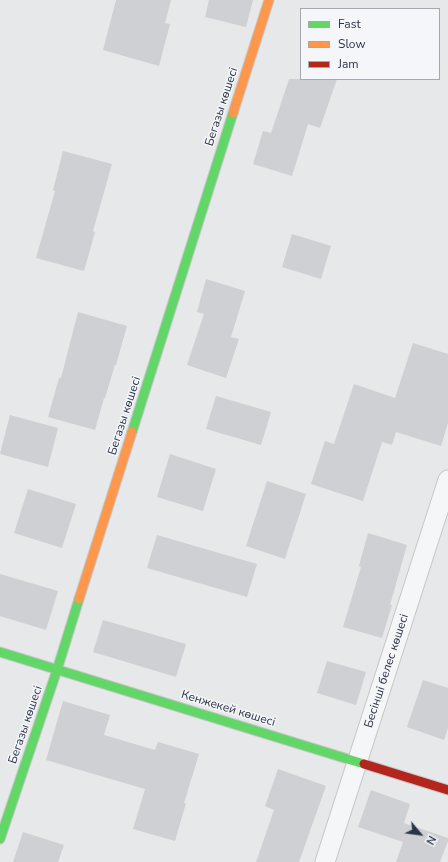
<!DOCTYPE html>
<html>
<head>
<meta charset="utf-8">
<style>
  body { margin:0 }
  #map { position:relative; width:448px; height:862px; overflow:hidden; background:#e6e8ea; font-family:"Nunito Sans",sans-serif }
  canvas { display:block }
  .legend { position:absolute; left:300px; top:8px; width:140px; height:72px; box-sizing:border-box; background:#f4f6f9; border:1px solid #a4a8b1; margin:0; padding:5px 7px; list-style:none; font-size:12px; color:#2b3445 }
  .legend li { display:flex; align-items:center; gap:8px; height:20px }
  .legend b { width:20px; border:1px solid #a4a8b1 }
  .north { position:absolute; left:400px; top:814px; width:40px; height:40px; -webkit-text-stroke:3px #f4f6f9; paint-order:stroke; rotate:119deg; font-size:11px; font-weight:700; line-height:16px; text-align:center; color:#2b3445 }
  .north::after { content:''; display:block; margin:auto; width:14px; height:18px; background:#2b3445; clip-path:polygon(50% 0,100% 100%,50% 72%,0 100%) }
</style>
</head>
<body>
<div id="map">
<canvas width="448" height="862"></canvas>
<ul class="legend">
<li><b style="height:5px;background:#63d668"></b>Fast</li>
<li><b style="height:5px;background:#ff974d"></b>Slow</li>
<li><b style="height:5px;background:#b3261e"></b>Jam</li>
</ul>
<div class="north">N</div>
</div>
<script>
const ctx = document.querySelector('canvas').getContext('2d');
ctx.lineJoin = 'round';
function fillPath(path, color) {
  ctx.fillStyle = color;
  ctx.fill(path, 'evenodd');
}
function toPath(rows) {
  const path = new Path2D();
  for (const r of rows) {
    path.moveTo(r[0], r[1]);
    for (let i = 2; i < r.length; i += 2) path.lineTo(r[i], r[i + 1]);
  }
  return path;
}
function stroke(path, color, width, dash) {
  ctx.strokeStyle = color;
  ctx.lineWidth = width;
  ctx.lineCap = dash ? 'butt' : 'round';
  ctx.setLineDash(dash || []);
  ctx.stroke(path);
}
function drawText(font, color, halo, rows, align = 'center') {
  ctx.font = font + ' "Nunito Sans",sans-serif';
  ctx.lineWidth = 3;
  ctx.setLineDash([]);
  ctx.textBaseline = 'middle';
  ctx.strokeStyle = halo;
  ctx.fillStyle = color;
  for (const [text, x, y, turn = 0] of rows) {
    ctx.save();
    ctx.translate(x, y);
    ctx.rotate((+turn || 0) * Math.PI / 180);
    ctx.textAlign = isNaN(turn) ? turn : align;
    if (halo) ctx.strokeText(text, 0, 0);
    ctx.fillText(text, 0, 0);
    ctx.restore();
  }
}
fillPath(toPath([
  [116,0,171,0,165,23,170,24,159,66,103,50],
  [209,0,253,0,246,27,205,17],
  [289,79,337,79,320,128,308,124,292,176,253,164,263,131,271,133],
  [63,151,112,164,93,231,95,232,84,271,36,258,55,191,53,190],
  [292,234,331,246,321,279,282,267],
  [206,279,245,291,231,337,239,339,226,378,187,365,204,314,197,312],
  [78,312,127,326,116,365,115,365,105,398,104,398,95,430,48,417,59,378,61,378],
  [413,343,448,354,448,423,441,446,396,432,392,445,382,442,363,501,311,484,325,441,334,444,354,384,395,398],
  [216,396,271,412,261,445,206,429],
  [10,415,58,428,48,467,0,454],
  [170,454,216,469,203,511,157,497],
  [267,481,306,494,285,559,246,546],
  [28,489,76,504,62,548,14,533],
  [368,533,407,545,390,605,392,605,382,638,343,627,361,567,359,566],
  [157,535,257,564,247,597,147,568],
  [0,574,58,591,46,630,0,616],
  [103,620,186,644,176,677,93,652],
  [327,661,366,672,356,705,317,693],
  [423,680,448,688,448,728,444,740,407,727],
  [63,701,110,715,104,735,155,750,158,742,199,754,184,803,186,803,175,841,133,829,145,789,46,760],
  [278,769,326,786,299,862,256,862,274,810,265,806],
  [371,790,410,804,404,823,448,838,448,841,440,862,396,862,403,842,358,827],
  [23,832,64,845,58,862,13,862]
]), '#ced0d3');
const street = toPath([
  [325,862,448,480]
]);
const fast = toPath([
  [132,432,233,113],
  [0,652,364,764],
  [0,839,57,670,79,599]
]);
const slow = toPath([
  [233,113,269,0],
  [79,599,132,432]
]);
const jam = toPath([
  [364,764,448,790]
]);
stroke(street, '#c4c6c8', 21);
stroke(fast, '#c4c6c8', 11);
stroke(slow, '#c4c6c8', 11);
stroke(jam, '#c4c6c8', 11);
stroke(street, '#f5f6f7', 19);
stroke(fast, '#63d668', 9);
stroke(slow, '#ff974d', 9);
stroke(jam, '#b3261e', 9);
drawText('12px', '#2b3445', '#f4f6f9', [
  ["Бегазы көшесі",222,107,-72],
  ["Бегазы көшесі",125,416,-72],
  ["Бесінші белес көшесі",387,671,-72],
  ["Кенжекей көшесі",228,709,17],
  ["Бегазы көшесі",26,725,-71]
]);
</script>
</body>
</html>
